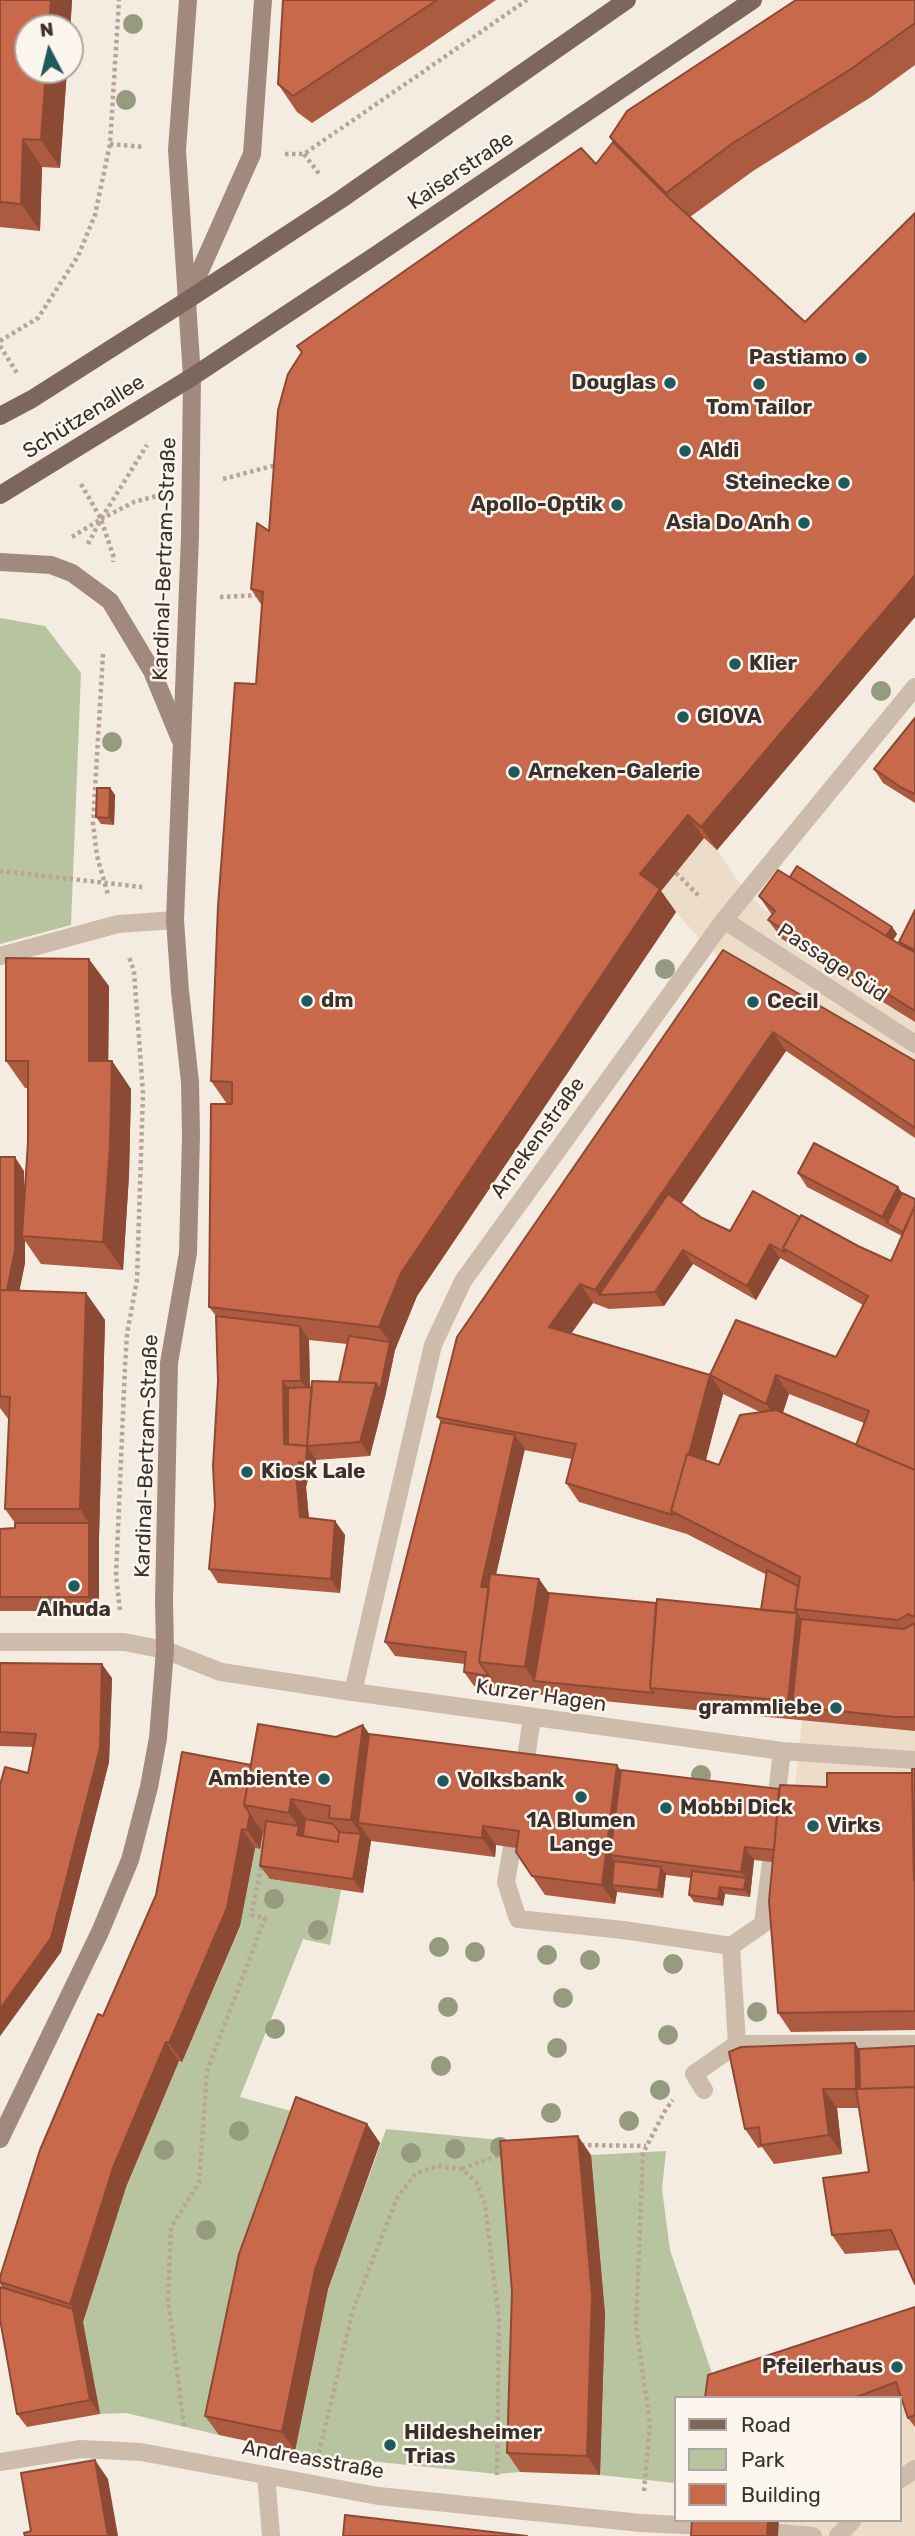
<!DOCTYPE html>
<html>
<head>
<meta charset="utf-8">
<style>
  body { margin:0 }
  #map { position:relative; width:915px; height:2536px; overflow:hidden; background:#f4ebe1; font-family:Rubik,sans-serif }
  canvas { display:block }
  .legend { position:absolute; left:674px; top:2396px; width:228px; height:126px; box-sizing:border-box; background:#fbf5ee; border:2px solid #aea6a0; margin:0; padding:9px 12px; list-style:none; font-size:21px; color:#3b302b }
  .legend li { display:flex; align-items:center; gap:14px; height:35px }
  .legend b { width:35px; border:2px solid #aea6a0 }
  .north { position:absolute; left:14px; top:14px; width:70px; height:70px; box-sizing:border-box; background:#fbf5ee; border:2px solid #aea6a0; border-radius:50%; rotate:353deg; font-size:19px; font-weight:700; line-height:28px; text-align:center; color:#3b302b }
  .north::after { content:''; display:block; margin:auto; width:24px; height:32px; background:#1f5a5e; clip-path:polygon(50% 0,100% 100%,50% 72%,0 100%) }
</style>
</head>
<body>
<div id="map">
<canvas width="915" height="2536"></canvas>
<ul class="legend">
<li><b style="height:9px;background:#7d675c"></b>Road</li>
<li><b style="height:19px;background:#b8c4a0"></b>Park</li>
<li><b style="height:19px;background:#c8694b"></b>Building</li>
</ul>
<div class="north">N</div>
</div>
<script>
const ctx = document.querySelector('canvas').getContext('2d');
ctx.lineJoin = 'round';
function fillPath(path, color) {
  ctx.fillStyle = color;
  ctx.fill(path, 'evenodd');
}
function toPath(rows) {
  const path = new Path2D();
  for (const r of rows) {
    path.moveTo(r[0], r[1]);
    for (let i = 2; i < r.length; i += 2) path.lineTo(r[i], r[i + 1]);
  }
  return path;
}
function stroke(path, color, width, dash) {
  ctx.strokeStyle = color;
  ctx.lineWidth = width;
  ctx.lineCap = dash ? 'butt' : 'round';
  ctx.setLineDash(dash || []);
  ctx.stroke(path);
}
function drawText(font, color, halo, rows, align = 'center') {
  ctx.font = font + ' Rubik,sans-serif';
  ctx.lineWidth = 5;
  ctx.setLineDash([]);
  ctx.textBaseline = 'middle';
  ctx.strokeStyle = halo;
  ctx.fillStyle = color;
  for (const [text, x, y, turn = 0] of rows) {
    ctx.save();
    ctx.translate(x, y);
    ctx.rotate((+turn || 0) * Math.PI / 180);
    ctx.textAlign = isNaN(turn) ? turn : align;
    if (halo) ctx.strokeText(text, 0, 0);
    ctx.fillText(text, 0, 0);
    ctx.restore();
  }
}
fillPath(toPath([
  [0,618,45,626,81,673,71,925,0,944],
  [263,1833,275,1834,270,1879,341,1890,330,1945,303,1939,240,2097,309,2116,219,2435,126,2413,100,2414,83,2322,124,2192,179,2061,182,2062,240,1927,255,1848,260,1849],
  [386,2129,510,2141,520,2472,497,2474,319,2456,295,2451,328,2289],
  [666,2151,662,2189,670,2250,717,2388,716,2398,675,2398,675,2483,600,2475,605,2314,591,2155]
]), '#b8c4a0');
fillPath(toPath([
  [704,838,717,850,746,893,788,930,915,1022,915,1072,736,969,706,946,676,912,656,897],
  [802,1720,915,1731,915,1792,793,1804],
  [906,2396,915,2423,915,2536,777,2536,779,2520,899,2520,899,2399]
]), '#ecdcc8');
stroke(toPath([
  [110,144,144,147],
  [285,154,304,154,527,0],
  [304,154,320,175],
  [0,341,38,318,78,256,95,215,110,144,119,0],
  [0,346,17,373],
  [223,479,276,465,277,462],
  [81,484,101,519,113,555,113,562],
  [72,537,101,519,147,445],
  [88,544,101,519,134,502,160,495],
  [220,597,261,595],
  [103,654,93,824,97,856,108,895],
  [0,871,142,887],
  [676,873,700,897],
  [120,1610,116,1576,125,1367,127,1334,137,1280,143,1093,134,971,129,957],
  [581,2145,646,2146],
  [462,2169,504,2153],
  [184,2426,168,2299,171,2227,199,2183,207,2071,265,1918,251,1915,262,1864],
  [319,2453,353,2310,397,2198,415,2174,437,2166,462,2169,476,2182,485,2204,499,2320,497,2475],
  [644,2491,650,2424,636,2325,643,2153,666,2109,673,2100]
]), '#b9a596', 4.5, [3.5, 3.5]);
stroke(toPath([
  [266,2475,271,2536]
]), '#cdbbac', 18);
stroke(toPath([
  [724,920,915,1044],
  [0,956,118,924,175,920],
  [0,1642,124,1642,165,1650,221,1672,353,1692,782,1751,915,1760],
  [353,1692,433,1345,463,1281,724,920,915,687],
  [524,1771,532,1718],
  [776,1802,782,1751],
  [512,1847,506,1882,518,1919,623,1930,731,1946,763,1924,771,1862],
  [731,1946,737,2044],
  [704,2090,694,2074,737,2044,915,2044],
  [0,2462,81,2449,141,2452,378,2496,641,2523,703,2526],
  [899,2480,915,2469],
  [778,2533,813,2536],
  [838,2536,853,2520]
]), '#cdbbac', 18);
stroke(toPath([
  [188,298,252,154,263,0],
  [0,562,51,565,72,573,110,601,152,671,180,739],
  [0,2139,100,1932,130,1860,149,1787,158,1738,165,1650,164,1601,169,1363,188,1253,191,1136,190,1082,180,991,175,920,190,536,192,377,177,150,188,0]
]), '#a18a7d', 18);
stroke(toPath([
  [0,416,32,399,186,301,340,200,627,0],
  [0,495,192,377,379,253,753,0]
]), '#7d675c', 18);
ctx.fillStyle = '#969b7f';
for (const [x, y] of [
  [133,24],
  [126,100],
  [881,691],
  [112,742],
  [665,969],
  [701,1775],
  [274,1899],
  [318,1930],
  [439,1947],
  [475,1952],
  [547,1955],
  [590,1960],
  [673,1964],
  [563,1998],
  [448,2007],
  [757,2012],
  [275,2029],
  [668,2035],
  [557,2048],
  [441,2066],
  [660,2090],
  [551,2113],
  [629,2121],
  [239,2131],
  [500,2147],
  [455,2149],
  [164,2150],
  [411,2153],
  [206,2230]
]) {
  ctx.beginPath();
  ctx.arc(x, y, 10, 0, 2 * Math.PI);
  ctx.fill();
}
fillPath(toPath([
  [0,0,72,0,70,32,28,70,67,70,60,168,42,167,40,231,0,227],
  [283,0,496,0,421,51,312,123,297,112,278,84],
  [915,0,915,65,871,97,753,171,690,217,805,322,915,213,915,617,717,850,704,838,661,891,676,912,417,1296,395,1350,385,1397,370,1456,316,1460,316,1476,309,1476,306,1487,309,1518,335,1521,345,1535,340,1593,218,1583,209,1569,215,1506,218,1381,216,1316,209,1307,227,1104,211,1081,256,684,262,606,251,589,269,531,596,164,613,142,610,137],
  [309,1340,347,1344,339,1382,310,1387],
  [915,718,915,803,883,783,874,769],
  [110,788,115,795,114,825,101,824,96,817],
  [790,877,892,927,897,934,893,940,901,945,899,942,915,910,915,1022,782,939,768,920,772,915,759,896],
  [723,950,915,1061,915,1138,786,1051,681,1204,702,1218,730,1231,800,1217,858,1246,891,1261,902,1236,807,1187,798,1173,898,1187,902,1193,915,1199,915,1731,663,1707,544,1695,474,1686,464,1672,465,1664,395,1656,385,1642,441,1422,437,1417],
  [780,1258,863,1305,836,1357,710,1375,571,1334,593,1303,609,1309,664,1306,693,1264,756,1300],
  [723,1394,760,1412,719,1465,706,1460],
  [789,1394,864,1423,856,1445,783,1413],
  [524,1450,572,1459,566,1483,579,1502,687,1534,767,1575,761,1610,656,1603,549,1593,539,1579,496,1575],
  [109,986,108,1061,112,1061,131,1089,129,1175,123,1270,41,1264,25,1241,25,1263,19,1291,86,1293,105,1320,99,1537,99,1611,0,1611,0,1529,15,1528,15,1523,5,1509,9,1420,0,1408,0,1157,24,1171,24,1195,28,1142,28,1088,25,1088,6,1061],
  [0,1663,112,1678,109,1762,61,1952,0,2036,0,1785,28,1773,33,1747,0,1746],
  [369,1734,621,1770,779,1789,827,1787,912,1773,915,1769,915,2030,791,2032,778,2013,772,1862,754,1860,750,1897,725,1894,723,1906,694,1902,689,1895,691,1878,666,1875,663,1898,617,1892,615,1904,545,1895,516,1852,516,1848,496,1845,495,1857,371,1841,363,1893,270,1879,260,1866,264,1833,263,1832,260,1849,255,1848,240,1926,182,2062,179,2061,126,2187,83,2322,100,2414,27,2427,17,2414,0,2322,0,2287,3,2288,0,2284,0,2277,103,2016,251,1765,336,1737],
  [859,2049,900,2250,845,2254,832,2235,869,2172,859,2108,837,2108,842,2154,774,2164,762,2147,758,2148,745,2129],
  [367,2124,380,2143,328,2289,295,2451,219,2435,205,2416],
  [591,2155,605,2314,600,2475,520,2472,507,2453],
  [915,2307,915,2427,908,2418,901,2398,705,2398]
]), '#ac5a40');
fillPath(toPath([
  [51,0,72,0,70,32,70,28,49,28],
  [46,70,67,70,60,168,41,140],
  [23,139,42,167,40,231,21,204],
  [915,575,915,617,717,850,701,827],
  [110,788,115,795,114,825,109,818],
  [688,815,704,838,661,891,676,912,417,1296,395,1350,385,1397,370,1456,360,1442,376,1383,390,1342,379,1327,401,1273,640,874],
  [892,927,897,934,888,949,883,941],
  [89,959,109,986,108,1089,89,1061],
  [773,1032,786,1051,619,1294,599,1295,595,1290],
  [112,1061,131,1089,129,1175,123,1270,103,1242],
  [15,1157,24,1171,25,1237,22,1236,25,1241,25,1263,14,1318,5,1304],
  [898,1187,907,1200,887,1223,882,1217],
  [770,1244,780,1258,756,1300,747,1286],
  [683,1250,693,1264,664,1306,655,1292],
  [580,1284,593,1303,562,1346,549,1327],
  [86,1293,105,1320,99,1537,99,1611,89,1597,89,1523,80,1509],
  [300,1326,309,1340,310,1394,301,1381],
  [710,1375,723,1394,690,1521,674,1513],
  [776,1375,789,1394,779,1423,766,1404],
  [283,1381,293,1395,293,1451,284,1444],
  [515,1435,525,1449,490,1600,481,1587],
  [307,1446,316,1460,316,1476,306,1463],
  [299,1462,309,1476,306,1487,310,1531,300,1517,296,1473],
  [335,1521,345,1535,340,1593,331,1579],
  [539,1579,559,1607,534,1681,525,1667],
  [797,1613,811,1632,792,1706,788,1701],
  [102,1664,112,1678,109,1762,61,1952,0,2036,0,2009],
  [363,1725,383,1753,358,1823,371,1841,363,1893,353,1879,361,1834,351,1820],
  [617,1765,630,1784,610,1855,620,1869,612,1885,617,1892,615,1904,602,1885],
  [291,1799,311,1826,307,1849,297,1835,299,1826,289,1813],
  [250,1814,263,1832,260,1849,247,1830],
  [483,1826,496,1845,495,1857,482,1838],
  [242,1829,255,1848,240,1926,182,2062,169,2043],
  [745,1847,754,1860,750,1897,744,1890,746,1878,741,1872],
  [661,1867,666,1874,663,1898,658,1890],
  [720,1887,725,1894,723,1906,718,1899],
  [166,2042,179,2061,126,2187,83,2322,100,2414,90,2400,73,2309,70,2304,113,2168],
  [855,2043,868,2062,869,2094,856,2089],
  [823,2089,837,2108,842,2154,829,2135],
  [367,2124,380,2143,328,2289,295,2451,282,2432,315,2270],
  [578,2136,591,2155,605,2314,600,2475,587,2456],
  [95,2460,108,2479,118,2536,108,2536],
  [768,2520,779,2520,778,2536,767,2536]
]), '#8c4a34');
const building = toPath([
  [0,0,51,0,49,28,28,28,28,70,46,70,41,140,23,139,21,204,0,202,0,0],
  [283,0,437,0,293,96,278,84,283,0],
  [796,0,915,0,915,23,851,69,733,143,666,193,610,137,627,111,796,0],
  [613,142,669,198,805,322,915,213,915,575,701,827,688,815,640,874,660,889,401,1273,379,1327,209,1307,211,1104,232,1104,232,1082,211,1081,218,906,235,683,256,684,263,592,251,589,257,523,269,531,278,410,288,374,302,352,297,346,581,148,596,164,613,142],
  [915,718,915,794,902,788,874,769,915,718],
  [97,788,110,788,109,818,96,817,97,788],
  [797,866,892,927,886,936,790,877,797,866],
  [778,870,901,945,915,952,915,1011,768,920,775,911,759,896,778,870],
  [915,910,915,950,899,942,915,910],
  [723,950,915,1061,915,1128,773,1032,595,1290,580,1284,549,1327,710,1375,689,1454,687,1454,671,1511,673,1515,566,1483,576,1444,437,1417,457,1337,723,950],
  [6,958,89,959,89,1061,112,1061,110,1147,103,1242,22,1236,28,1142,28,1061,6,1061,6,958],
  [814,1143,898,1187,882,1217,798,1173,814,1143],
  [0,1157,15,1157,15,1250,7,1290,0,1290,0,1157],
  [753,1191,800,1217,783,1248,786,1253,770,1244,747,1286,683,1250,655,1292,599,1295,668,1194,702,1218,730,1231,753,1191],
  [902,1193,915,1199,915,1206,903,1232,887,1223,902,1193],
  [915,1206,915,1470,856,1445,869,1411,776,1375,766,1404,710,1375,736,1320,836,1357,868,1296,783,1248,801,1215,858,1246,891,1261,915,1206],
  [0,1290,86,1293,80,1509,5,1509,10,1397,0,1396,0,1290],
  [216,1316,300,1326,301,1381,283,1381,284,1444,307,1446,312,1381,376,1383,360,1442,307,1446,306,1463,299,1462,296,1473,300,1517,335,1521,331,1579,209,1569,215,1506,213,1466,218,1381,216,1316],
  [349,1336,390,1342,380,1390,376,1383,339,1382,349,1336],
  [312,1387,307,1446,288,1444,288,1388,312,1387],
  [776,1410,915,1470,915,1617,908,1614,898,1620,795,1609,800,1577,671,1511,687,1454,719,1465,740,1415,776,1410],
  [441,1422,515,1435,481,1587,489,1587,479,1662,489,1676,464,1672,466,1652,385,1642,441,1422],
  [15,1523,89,1523,89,1597,0,1597,0,1529,15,1528,15,1523],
  [767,1570,798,1586,795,1609,797,1613,761,1610,767,1570],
  [490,1574,539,1579,525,1667,479,1662,490,1574],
  [549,1593,656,1603,650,1688,654,1693,534,1681,549,1593],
  [657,1599,797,1613,788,1701,650,1688,657,1599],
  [801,1619,904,1629,915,1623,915,1717,895,1717,792,1706,801,1619],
  [0,1663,102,1664,100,1748,51,1938,0,2009,0,1785,5,1767,28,1773,36,1734,0,1732,0,1663],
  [258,1724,336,1737,363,1725,351,1820,329,1818,330,1806,291,1799,289,1813,244,1805,258,1724],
  [369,1734,617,1765,602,1885,532,1876,516,1852,519,1831,483,1826,482,1838,358,1823,369,1734],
  [182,1752,251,1765,244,1805,250,1814,247,1830,242,1829,227,1908,169,2043,166,2042,113,2168,70,2304,0,2282,0,2277,40,2150,98,2014,103,2016,156,1895,182,1752],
  [912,1769,915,1769,915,1880,914,1880,912,1769],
  [621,1770,779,1789,774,1850,745,1847,741,1872,610,1855,621,1770],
  [827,1773,912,1773,914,1880,915,1882,915,2011,778,2013,769,1901,780,1785,827,1787,827,1773],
  [305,1819,333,1824,339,1832,338,1842,303,1836,305,1819],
  [266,1821,299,1826,297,1835,338,1842,339,1832,361,1834,353,1879,260,1866,266,1821],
  [614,1861,661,1867,658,1890,612,1885,614,1861],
  [692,1871,746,1878,744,1890,720,1887,718,1899,689,1895,692,1871],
  [855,2043,856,2089,823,2089,829,2135,761,2145,759,2127,745,2129,729,2052,741,2047,855,2043],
  [915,2046,915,2087,860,2089,859,2049,915,2046],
  [915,2087,915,2284,891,2230,832,2235,823,2178,869,2172,856,2089,915,2087],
  [296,2097,367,2124,315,2270,282,2432,205,2416,239,2254,296,2097],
  [578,2136,592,2295,587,2456,507,2453,512,2292,500,2141,578,2136],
  [0,2287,73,2309,90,2400,17,2414,0,2319,0,2287],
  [915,2307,915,2415,908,2418,896,2382,854,2398,705,2398,708,2375,915,2307],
  [95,2460,108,2536,25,2536,24,2533,31,2531,21,2473,95,2460],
  [345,2515,527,2536,343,2536,345,2515],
  [692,2520,768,2520,767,2536,691,2536,692,2520]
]);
fillPath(building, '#c8694b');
stroke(building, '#8c4a34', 2);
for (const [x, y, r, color] of [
  [861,358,7,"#1f5a5e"],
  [670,383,7,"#1f5a5e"],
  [759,384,7,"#1f5a5e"],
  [685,451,7,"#1f5a5e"],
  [844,483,7,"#1f5a5e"],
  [617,505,7,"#1f5a5e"],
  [804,523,7,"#1f5a5e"],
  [735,664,7,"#1f5a5e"],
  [683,717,7,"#1f5a5e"],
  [514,772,7,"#1f5a5e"],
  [307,1001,7,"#1f5a5e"],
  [753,1002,7,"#1f5a5e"],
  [247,1472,7,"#1f5a5e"],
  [74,1586,7,"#1f5a5e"],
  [836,1708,7,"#1f5a5e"],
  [324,1779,7,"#1f5a5e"],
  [443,1781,7,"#1f5a5e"],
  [581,1797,7,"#1f5a5e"],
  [666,1808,7,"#1f5a5e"],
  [813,1826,7,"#1f5a5e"],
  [897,2367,7,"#1f5a5e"],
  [390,2445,7,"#1f5a5e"]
]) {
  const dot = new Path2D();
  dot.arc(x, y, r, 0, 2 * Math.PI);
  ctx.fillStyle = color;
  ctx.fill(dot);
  stroke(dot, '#fbf5ee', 2.5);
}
drawText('21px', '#3b302b', '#fbf5ee', [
  ["Kaiserstraße",461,171,-34],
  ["Schützenallee",84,417,-32],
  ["Kardinal-Bertram-Straße",165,559,-88],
  ["Passage Süd",832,963,33],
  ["Arnekenstraße",538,1138,-54],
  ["Kardinal-Bertram-Straße",147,1456,-88],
  ["Kurzer Hagen",541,1696,8],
  ["Andreasstraße",313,2460,10]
]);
drawText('bold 21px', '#3b302b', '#fbf5ee', [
  ["Pastiamo",847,358,"right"],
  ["Douglas",656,383,"right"],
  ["Tom Tailor",759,408,"center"],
  ["Aldi",699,451],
  ["Steinecke",830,483,"right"],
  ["Apollo-Optik",603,505,"right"],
  ["Asia Do Anh",790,523,"right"],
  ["Klier",749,664],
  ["GIOVA",697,717],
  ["Arneken-Galerie",528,772],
  ["dm",321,1001],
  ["Cecil",767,1002],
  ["Kiosk Lale",261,1472],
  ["Alhuda",74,1610,"center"],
  ["grammliebe",822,1708,"right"],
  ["Ambiente",310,1779,"right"],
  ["Volksbank",457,1781],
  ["Mobbi Dick",680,1808],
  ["1A Blumen",581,1821,"center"],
  ["Lange",581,1845,"center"],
  ["Virks",827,1826],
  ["Pfeilerhaus",883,2367,"right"],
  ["Hildesheimer",404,2433],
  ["Trias",404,2457]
], 'left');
</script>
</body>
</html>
